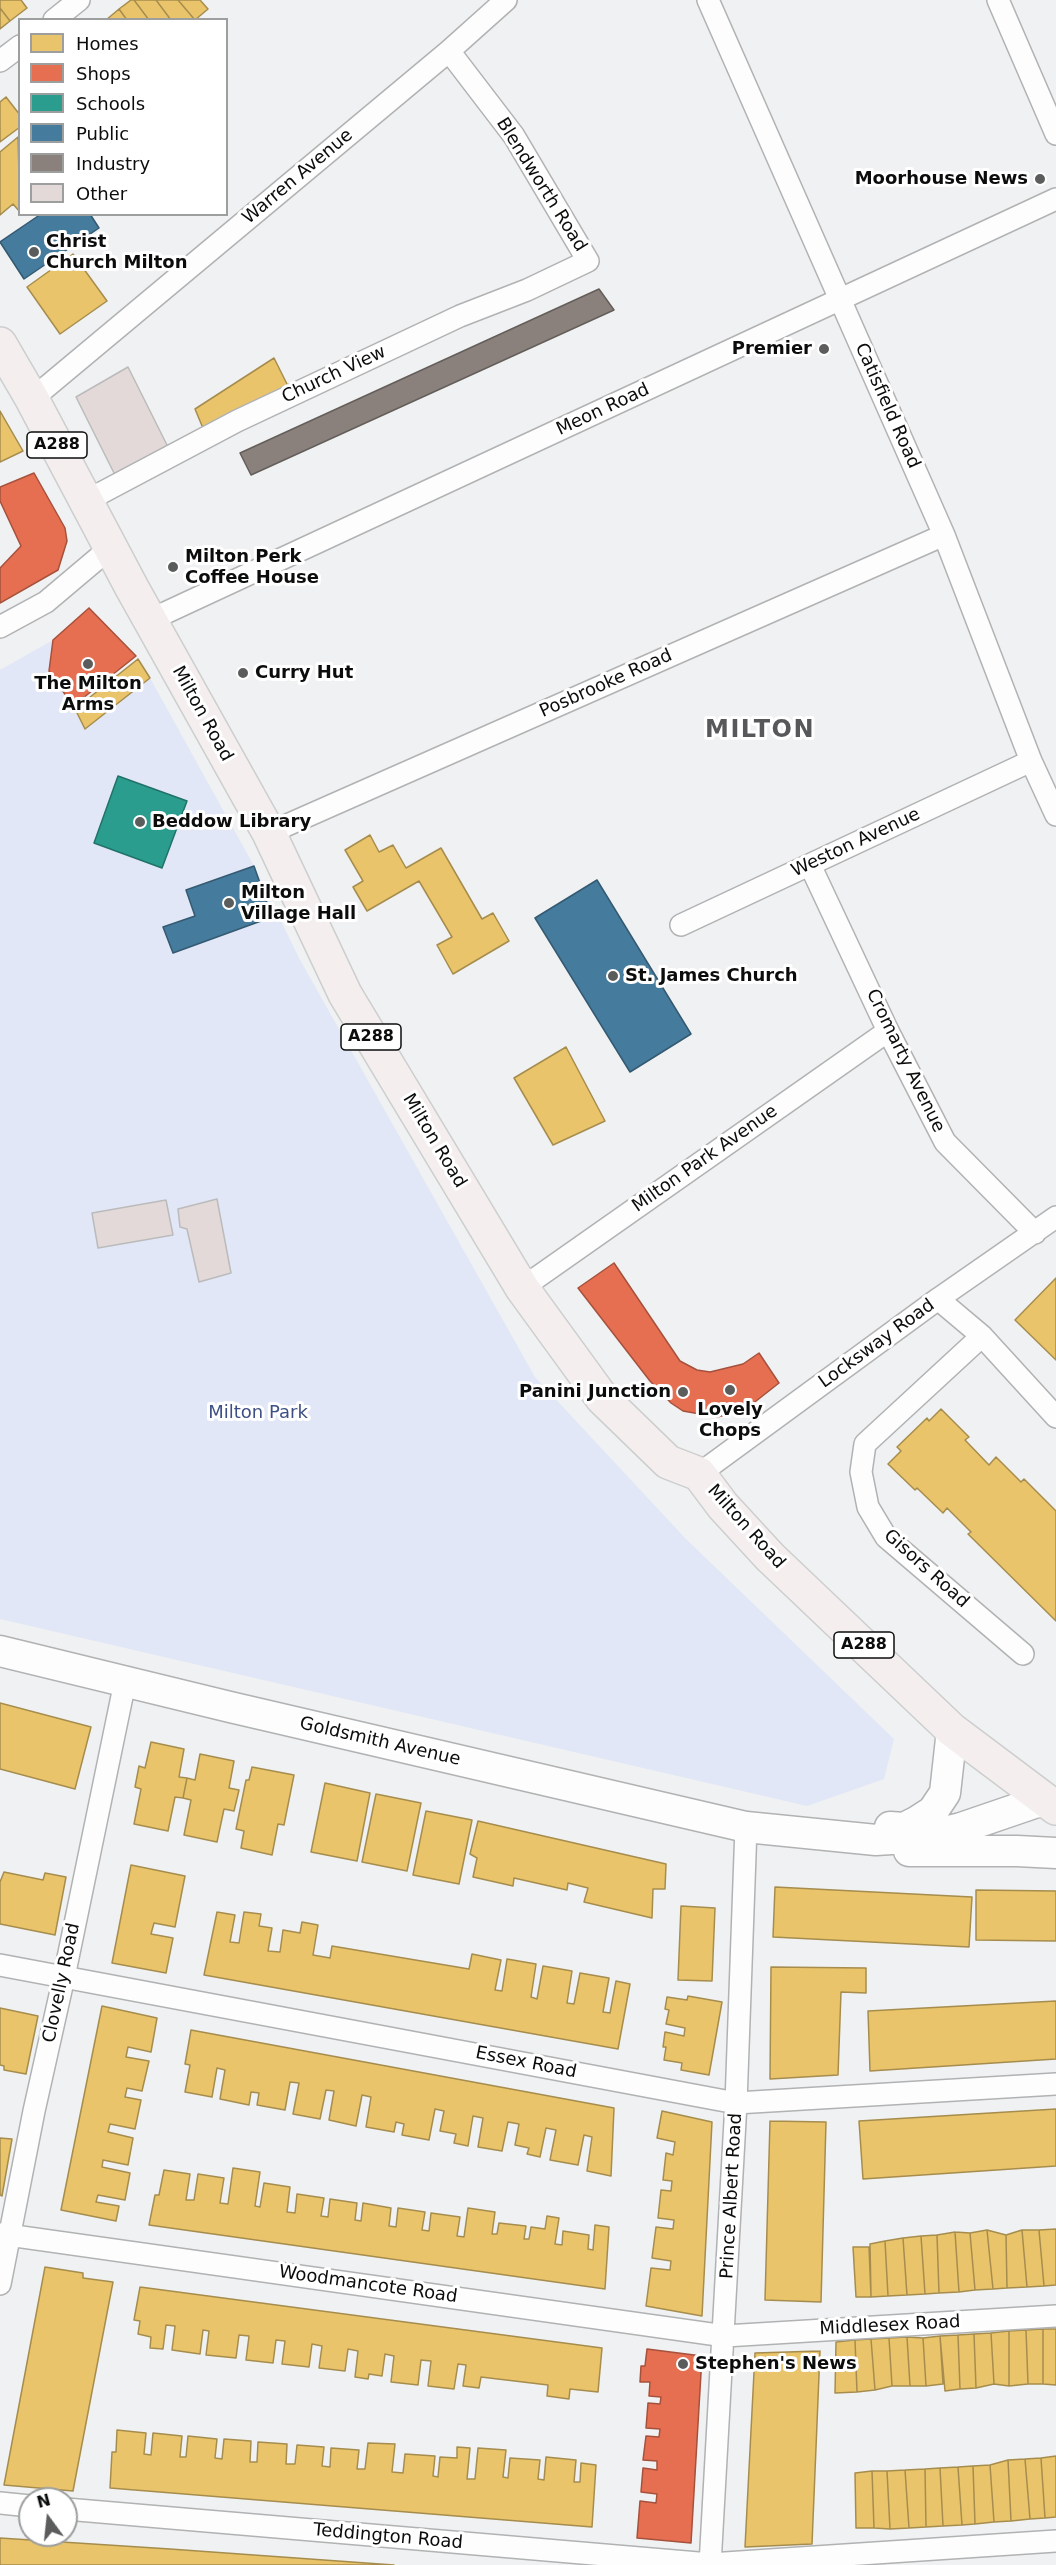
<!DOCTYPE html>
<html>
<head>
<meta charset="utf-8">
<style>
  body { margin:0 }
  #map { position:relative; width:1056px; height:2565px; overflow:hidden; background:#f0f1f2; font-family:"DejaVu Sans",sans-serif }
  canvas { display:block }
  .legend { position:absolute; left:18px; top:18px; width:210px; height:198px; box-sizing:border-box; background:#fff; border:2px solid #9d9e9e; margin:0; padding:8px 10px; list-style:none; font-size:18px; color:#0b0c0c }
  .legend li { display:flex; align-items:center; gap:12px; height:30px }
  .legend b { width:30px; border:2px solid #9d9e9e }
  .north { position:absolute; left:18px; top:2487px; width:60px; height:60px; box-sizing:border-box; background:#fff; border:2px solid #9d9e9e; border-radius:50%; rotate:345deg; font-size:16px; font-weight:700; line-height:24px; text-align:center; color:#0b0c0c }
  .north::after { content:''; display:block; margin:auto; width:21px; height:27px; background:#5b5c5c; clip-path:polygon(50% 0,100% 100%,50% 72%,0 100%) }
</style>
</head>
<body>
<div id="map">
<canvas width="1056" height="2565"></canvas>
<ul class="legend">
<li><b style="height:16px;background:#e9c46a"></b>Homes</li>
<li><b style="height:16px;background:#e76f51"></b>Shops</li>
<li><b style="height:16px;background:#2a9d8f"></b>Schools</li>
<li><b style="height:16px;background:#457b9d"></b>Public</li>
<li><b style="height:16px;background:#8a817c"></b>Industry</li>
<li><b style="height:16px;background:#e3d9d9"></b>Other</li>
</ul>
<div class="north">N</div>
</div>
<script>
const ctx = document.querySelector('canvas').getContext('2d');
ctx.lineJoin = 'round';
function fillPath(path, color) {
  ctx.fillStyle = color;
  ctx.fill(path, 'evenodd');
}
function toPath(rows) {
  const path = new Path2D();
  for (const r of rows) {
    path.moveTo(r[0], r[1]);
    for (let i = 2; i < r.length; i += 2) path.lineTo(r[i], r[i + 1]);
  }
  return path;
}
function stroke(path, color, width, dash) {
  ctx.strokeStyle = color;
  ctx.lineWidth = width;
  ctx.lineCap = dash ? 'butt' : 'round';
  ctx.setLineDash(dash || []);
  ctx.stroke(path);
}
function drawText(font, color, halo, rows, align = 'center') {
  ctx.font = font + ' "DejaVu Sans",sans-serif';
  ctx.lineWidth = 6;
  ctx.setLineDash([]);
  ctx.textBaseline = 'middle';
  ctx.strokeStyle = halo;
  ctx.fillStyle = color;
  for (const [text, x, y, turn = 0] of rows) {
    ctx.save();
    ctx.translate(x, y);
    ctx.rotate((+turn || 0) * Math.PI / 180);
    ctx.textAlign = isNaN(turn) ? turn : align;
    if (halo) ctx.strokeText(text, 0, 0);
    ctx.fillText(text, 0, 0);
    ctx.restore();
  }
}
fillPath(toPath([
  [53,640,49,671,85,728,150,678,254,866,299,958,535,1377,686,1539,894,1739,884,1779,807,1806,0,1619,0,670]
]), '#e1e7f6');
const homes = toPath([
  [0,0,21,0,27,8,10,21,0,8,0,0],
  [131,0,134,0,149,20,127,20,119,9,131,0],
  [134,0,156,0,171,20,149,20,134,0],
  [156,0,178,0,195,20,171,20,156,0],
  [178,0,200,0,208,9,195,20,178,0],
  [0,8,10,21,0,29,0,8],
  [119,9,127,20,106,20,119,9],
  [6,97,20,115,20,127,0,142,0,102,6,97],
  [18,137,20,212,13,204,0,215,0,152,18,137],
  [73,254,107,301,60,334,27,287,73,254],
  [274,358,290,390,205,433,195,409,274,358],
  [0,411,23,451,0,462,0,411],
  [138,659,150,678,85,729,75,709,138,659],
  [370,835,379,852,393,845,406,868,441,848,482,919,493,913,509,941,453,974,437,945,452,937,419,881,367,911,353,887,363,881,345,850,370,835],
  [566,1047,605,1121,553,1145,514,1078,566,1047],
  [1056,1278,1056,1360,1015,1320,1056,1278],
  [941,1409,969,1437,965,1440,989,1465,996,1457,1021,1482,1024,1479,1056,1511,1056,1621,968,1534,971,1532,947,1508,943,1513,917,1488,915,1490,888,1464,901,1451,897,1447,927,1418,929,1421,941,1409],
  [0,1703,91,1727,75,1789,0,1769,0,1703],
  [151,1742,184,1749,179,1777,187,1778,183,1798,175,1797,168,1831,134,1824,141,1789,135,1787,139,1766,145,1768,151,1742],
  [200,1754,234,1761,229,1788,239,1790,234,1811,224,1809,217,1842,184,1835,191,1800,183,1798,187,1778,195,1780,200,1754],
  [252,1767,294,1775,284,1825,278,1824,272,1855,241,1848,244,1831,236,1829,246,1780,249,1780,252,1767],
  [325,1783,370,1793,357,1861,311,1852,325,1783],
  [376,1794,421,1803,407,1871,362,1862,376,1794],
  [426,1811,472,1820,459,1884,413,1875,426,1811],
  [478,1821,666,1864,665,1889,653,1889,652,1918,584,1902,588,1888,568,1883,567,1890,514,1878,513,1886,473,1877,477,1858,470,1854,478,1821],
  [131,1865,185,1876,175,1927,154,1923,151,1934,173,1938,166,1973,112,1963,131,1865],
  [4,1872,43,1880,45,1873,66,1877,55,1935,0,1924,0,1882,4,1872],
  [775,1887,972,1897,969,1947,773,1937,775,1887],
  [976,1890,1056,1891,1056,1941,976,1940,976,1890],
  [681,1906,715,1908,712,1981,678,1980,681,1906],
  [217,1912,235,1915,230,1942,239,1943,244,1912,261,1914,259,1926,272,1928,268,1951,280,1952,283,1930,300,1933,302,1922,318,1925,313,1955,330,1958,332,1946,469,1969,472,1954,501,1960,495,1990,502,1991,507,1959,536,1964,531,1997,537,1999,543,1966,572,1971,567,2003,574,2004,580,1973,609,1978,603,2012,610,2013,616,1981,630,1984,618,2049,204,1975,217,1912],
  [771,1967,866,1968,866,1993,841,1992,838,2075,770,2079,771,1967],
  [688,1996,722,2002,709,2075,681,2070,682,2063,664,2060,666,2047,663,2047,665,2032,684,2036,685,2028,666,2024,669,2010,665,2009,667,1997,687,2000,688,1996],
  [1056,2001,1056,2059,870,2071,868,2011,1056,2001],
  [102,2006,157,2018,151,2052,128,2047,126,2057,149,2061,142,2091,127,2088,125,2097,141,2100,135,2129,110,2124,108,2132,133,2138,128,2165,103,2160,102,2167,130,2173,125,2200,98,2195,96,2202,119,2206,116,2221,61,2210,102,2006],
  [0,2008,38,2016,26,2074,4,2070,4,2066,0,2065,0,2008],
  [191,2030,614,2108,611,2176,587,2171,592,2137,584,2135,578,2165,550,2160,556,2130,546,2128,540,2157,527,2154,529,2148,515,2145,519,2124,508,2122,502,2151,478,2147,483,2118,473,2116,468,2146,454,2143,456,2134,440,2131,444,2111,435,2109,429,2140,402,2135,404,2124,396,2122,394,2132,366,2127,371,2097,362,2095,356,2126,329,2120,334,2091,326,2090,320,2119,293,2114,299,2083,290,2082,285,2110,257,2105,259,2093,251,2092,249,2105,220,2099,225,2070,217,2068,212,2097,185,2092,190,2065,185,2064,191,2030],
  [1056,2109,1056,2166,863,2179,859,2121,1056,2109],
  [662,2111,712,2122,702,2316,646,2306,651,2268,670,2270,671,2261,652,2258,656,2227,673,2229,674,2220,658,2218,661,2190,671,2191,672,2181,663,2180,666,2153,673,2155,675,2142,657,2138,662,2111],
  [770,2121,826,2122,821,2302,765,2300,770,2121],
  [0,2138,12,2139,2,2196,0,2195,0,2138],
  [233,2168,260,2172,255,2206,260,2207,264,2183,290,2187,287,2212,295,2213,297,2194,324,2198,321,2216,328,2217,330,2199,357,2203,355,2220,361,2221,363,2203,391,2208,389,2226,396,2227,398,2208,425,2212,422,2230,429,2231,431,2213,460,2217,457,2236,464,2237,468,2208,495,2212,492,2234,497,2234,499,2223,526,2226,524,2239,529,2239,531,2227,545,2229,547,2216,559,2218,555,2244,562,2245,563,2231,589,2235,588,2249,593,2250,595,2225,609,2227,605,2289,149,2225,155,2195,159,2195,164,2170,190,2174,186,2200,194,2200,198,2174,224,2178,220,2203,228,2204,233,2168],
  [1056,2229,1056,2285,1044,2286,1039,2230,1056,2229],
  [987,2230,993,2289,975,2290,970,2233,987,2230],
  [987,2230,1006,2235,1007,2288,993,2289,987,2230],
  [1022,2230,1027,2287,1007,2288,1006,2235,1022,2230],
  [1022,2230,1039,2230,1044,2286,1027,2287,1022,2230],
  [955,2232,959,2292,939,2293,937,2235,955,2232],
  [955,2232,970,2233,975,2290,959,2292,955,2232],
  [937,2235,939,2293,925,2294,921,2236,937,2235],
  [921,2236,925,2294,907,2295,903,2238,921,2236],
  [903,2238,907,2295,888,2296,885,2241,903,2238],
  [885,2241,888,2296,871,2297,870,2244,885,2241],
  [853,2247,869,2247,871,2297,856,2297,853,2247],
  [45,2267,83,2273,83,2278,113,2282,73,2491,4,2485,45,2267],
  [140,2287,602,2348,598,2392,570,2389,569,2399,547,2396,548,2385,481,2377,479,2388,463,2386,466,2365,458,2364,454,2389,428,2386,431,2361,421,2360,418,2385,391,2382,394,2356,385,2354,382,2376,369,2374,368,2379,355,2377,358,2351,348,2349,345,2371,319,2368,322,2346,312,2344,309,2367,282,2364,285,2341,276,2340,273,2363,246,2360,249,2336,239,2335,236,2358,206,2355,209,2331,203,2330,200,2354,172,2350,175,2326,166,2325,163,2349,150,2348,151,2337,138,2334,140,2321,134,2320,140,2287],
  [1043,2329,1043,2384,1028,2384,1026,2330,1043,2329],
  [1043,2329,1056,2329,1056,2385,1043,2384,1043,2329],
  [1026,2330,1028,2384,1009,2386,1009,2331,1026,2330],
  [1009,2331,1009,2386,994,2384,991,2333,1009,2331],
  [991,2333,994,2384,976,2388,974,2334,991,2333],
  [974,2334,976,2388,960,2389,958,2335,974,2334],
  [958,2335,960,2389,945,2391,940,2336,958,2335],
  [940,2336,943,2384,926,2386,923,2338,940,2336],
  [907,2337,910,2386,892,2386,889,2338,907,2337],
  [907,2337,923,2338,926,2386,910,2386,907,2337],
  [889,2338,892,2386,875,2390,871,2339,889,2338],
  [871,2339,875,2390,857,2392,855,2340,871,2339],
  [855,2340,857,2392,835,2393,836,2342,855,2340],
  [820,2351,812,2544,745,2547,755,2353,820,2351],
  [117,2430,146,2433,144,2454,151,2455,153,2433,182,2436,180,2457,186,2457,188,2436,217,2439,215,2458,222,2459,224,2439,251,2441,250,2462,257,2462,258,2442,287,2444,286,2464,295,2464,297,2445,324,2447,322,2466,330,2467,331,2448,359,2450,357,2469,365,2469,368,2443,395,2444,392,2472,403,2473,405,2454,435,2456,433,2476,438,2477,440,2457,457,2458,457,2447,470,2448,467,2479,475,2479,478,2448,506,2450,503,2477,508,2478,510,2458,540,2460,538,2479,544,2480,546,2457,576,2460,574,2482,580,2482,581,2463,596,2465,592,2527,110,2488,112,2452,116,2452,117,2430],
  [1056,2456,1056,2517,1045,2518,1041,2458,1056,2456],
  [1041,2458,1045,2518,1030,2519,1025,2459,1041,2458],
  [1025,2459,1030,2519,1011,2521,1008,2460,1025,2459],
  [1008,2460,1011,2521,994,2522,990,2465,1008,2460],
  [990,2465,994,2522,975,2524,973,2466,990,2465],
  [973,2466,975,2524,962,2525,958,2467,973,2466],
  [958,2467,962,2525,943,2526,940,2468,958,2467],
  [940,2468,943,2526,926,2527,925,2469,940,2468],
  [925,2469,926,2527,909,2528,905,2470,925,2469],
  [905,2470,909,2528,890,2529,887,2471,905,2470],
  [872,2471,887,2471,890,2529,874,2528,872,2471],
  [872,2471,874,2528,856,2528,855,2473,872,2471],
  [0,2538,170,2549,394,2565,0,2565,0,2538]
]);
fillPath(homes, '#e9c46a');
stroke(homes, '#a68d4e', 1.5);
const shops = toPath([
  [34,473,65,528,67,541,58,570,0,603,0,568,21,546,0,501,0,487,34,473],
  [89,608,136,656,73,706,49,671,53,640,89,608],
  [614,1263,680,1361,697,1370,710,1372,743,1364,759,1353,779,1383,751,1405,734,1413,717,1417,683,1411,671,1403,650,1381,578,1288,614,1263],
  [647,2349,702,2356,691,2543,637,2538,640,2501,656,2503,657,2494,641,2492,643,2468,657,2470,657,2461,643,2460,646,2436,659,2437,660,2429,646,2428,648,2403,660,2404,661,2397,649,2396,650,2382,640,2382,641,2366,645,2366,647,2349]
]);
fillPath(shops, '#e76f51');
stroke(shops, '#a5513c', 1.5);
const schools = toPath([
  [118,776,187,801,162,868,94,843,118,776]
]);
fillPath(schools, '#2a9d8f');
stroke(schools, '#217268', 1.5);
const public = toPath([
  [41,214,90,214,99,228,24,279,0,242,41,214],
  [254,866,272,917,173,953,163,927,195,916,186,890,254,866],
  [597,880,691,1034,630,1072,535,918,597,880]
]);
fillPath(public, '#457b9d');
stroke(public, '#345a72', 1.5);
const industry = toPath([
  [599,289,614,310,251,475,240,453,599,289]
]);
fillPath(industry, '#8a817c');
stroke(industry, '#645e5a', 1.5);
const building = toPath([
  [128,367,169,449,115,475,76,397,128,367],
  [217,1199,231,1273,199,1282,187,1229,180,1227,178,1209,217,1199],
  [166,1200,173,1235,98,1248,92,1213,166,1200]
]);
fillPath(building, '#e3d9d9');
stroke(building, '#bbb', 1.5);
const minor = toPath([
  [708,0,944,535,1031,761,1056,815],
  [998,0,1056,134],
  [54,20,79,0],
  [0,61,20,46],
  [32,399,449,51,506,0],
  [86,501,237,421,460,316,527,290,588,261,514,136,449,51],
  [150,620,1056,199],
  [0,627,46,602,110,548],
  [269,833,944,535],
  [810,865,888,1031,945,1142,1035,1233],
  [681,925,1031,761],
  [522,1288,888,1031],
  [938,1299,982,1336,1056,1417],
  [982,1336,865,1444,861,1472,868,1507,886,1537,1023,1654],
  [699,1474,938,1299,1056,1217],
  [0,1965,736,2103,1056,2084],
  [0,2234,725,2336,1056,2316],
  [0,2284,34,2111,64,1977,125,1682],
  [0,2503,30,2506],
  [66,2509,710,2564,1056,2541],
  [710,2565,736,2103,746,1827]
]);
const secondary = toPath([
  [0,1651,230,1707,746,1827,876,1840,922,1837,961,1828,1043,1800],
  [890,1827,904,1828,916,1822,933,1811,945,1793,952,1730],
  [909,1851,1017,1851,1056,1853]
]);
const primary = toPath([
  [0,344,32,399,132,588,269,833,345,994,522,1288,602,1398,668,1462,699,1474,723,1506,770,1557,952,1730,1056,1808]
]);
stroke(minor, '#b1b2b3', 24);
stroke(secondary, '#b1b2b3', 33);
stroke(primary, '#cdcece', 36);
stroke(minor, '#fdfdfd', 21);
stroke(secondary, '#fdfdfd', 30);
stroke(primary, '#f4eeee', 33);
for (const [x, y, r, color] of [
  [1040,179,6,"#5b5c5c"],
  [34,252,6,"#5b5c5c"],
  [824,349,6,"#5b5c5c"],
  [173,567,6,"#5b5c5c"],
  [88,664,6,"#5b5c5c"],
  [243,673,6,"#5b5c5c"],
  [140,822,6,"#5b5c5c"],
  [229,903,6,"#5b5c5c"],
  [613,976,6,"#5b5c5c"],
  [730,1390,6,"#5b5c5c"],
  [683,1392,6,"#5b5c5c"],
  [683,2364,6,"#5b5c5c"]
]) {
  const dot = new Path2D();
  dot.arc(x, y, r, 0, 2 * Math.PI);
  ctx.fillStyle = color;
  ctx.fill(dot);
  stroke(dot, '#fff', 2);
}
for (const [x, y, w] of [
  [57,445,60],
  [371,1037,60],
  [864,1645,60]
]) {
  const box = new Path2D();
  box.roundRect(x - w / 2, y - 13, w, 26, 4.5);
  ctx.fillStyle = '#fff';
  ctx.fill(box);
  stroke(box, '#0b0c0c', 1.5);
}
drawText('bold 16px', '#0b0c0c', null, [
  ["A288",57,445],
  ["A288",371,1037],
  ["A288",864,1645]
]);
drawText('18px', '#0b0c0c', '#fff', [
  ["Warren Avenue",298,177,-40],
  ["Blendworth Road",541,185,58],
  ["Church View",334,375,-25],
  ["Catisfield Road",887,406,66],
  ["Meon Road",603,410,-25],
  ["Posbrooke Road",606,684,-24],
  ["Milton Road",202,714,61],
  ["Weston Avenue",856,843,-25],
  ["Cromarty Avenue",905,1061,64],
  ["Milton Road",434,1141,59],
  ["Milton Park Avenue",705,1159,-35],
  ["Locksway Road",877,1344,-36],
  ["Milton Road",746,1527,48],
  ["Gisors Road",926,1569,42],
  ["Goldsmith Avenue",380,1742,13],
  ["Clovelly Road",62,1983,-78],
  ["Essex Road",526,2063,11],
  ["Prince Albert Road",732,2196,-87],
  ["Woodmancote Road",368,2285,8],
  ["Middlesex Road",890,2326,-3],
  ["Teddington Road",388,2537,5]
]);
drawText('bold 18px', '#0b0c0c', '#fff', [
  ["Moorhouse News",1028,179,"right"],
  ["Christ",46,242],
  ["Church Milton",46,263],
  ["Premier",812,349,"right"],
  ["Milton Perk",185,557],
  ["Coffee House",185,578],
  ["Curry Hut",255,673],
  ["The Milton",88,684,"center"],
  ["Arms",88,705,"center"],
  ["Beddow Library",152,822],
  ["Milton",241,893],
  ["Village Hall",241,914],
  ["St. James Church",625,976],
  ["Panini Junction",671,1392,"right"],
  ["Lovely",730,1410,"center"],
  ["Chops",730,1431,"center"],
  ["Stephen's News",695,2364]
], 'left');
drawText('18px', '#3d4f85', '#fff', [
  ["Milton Park",258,1413]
]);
ctx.letterSpacing = '1.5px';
drawText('bold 24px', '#57585a', '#fff', [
  ["MILTON",760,731]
]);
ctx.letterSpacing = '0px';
</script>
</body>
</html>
